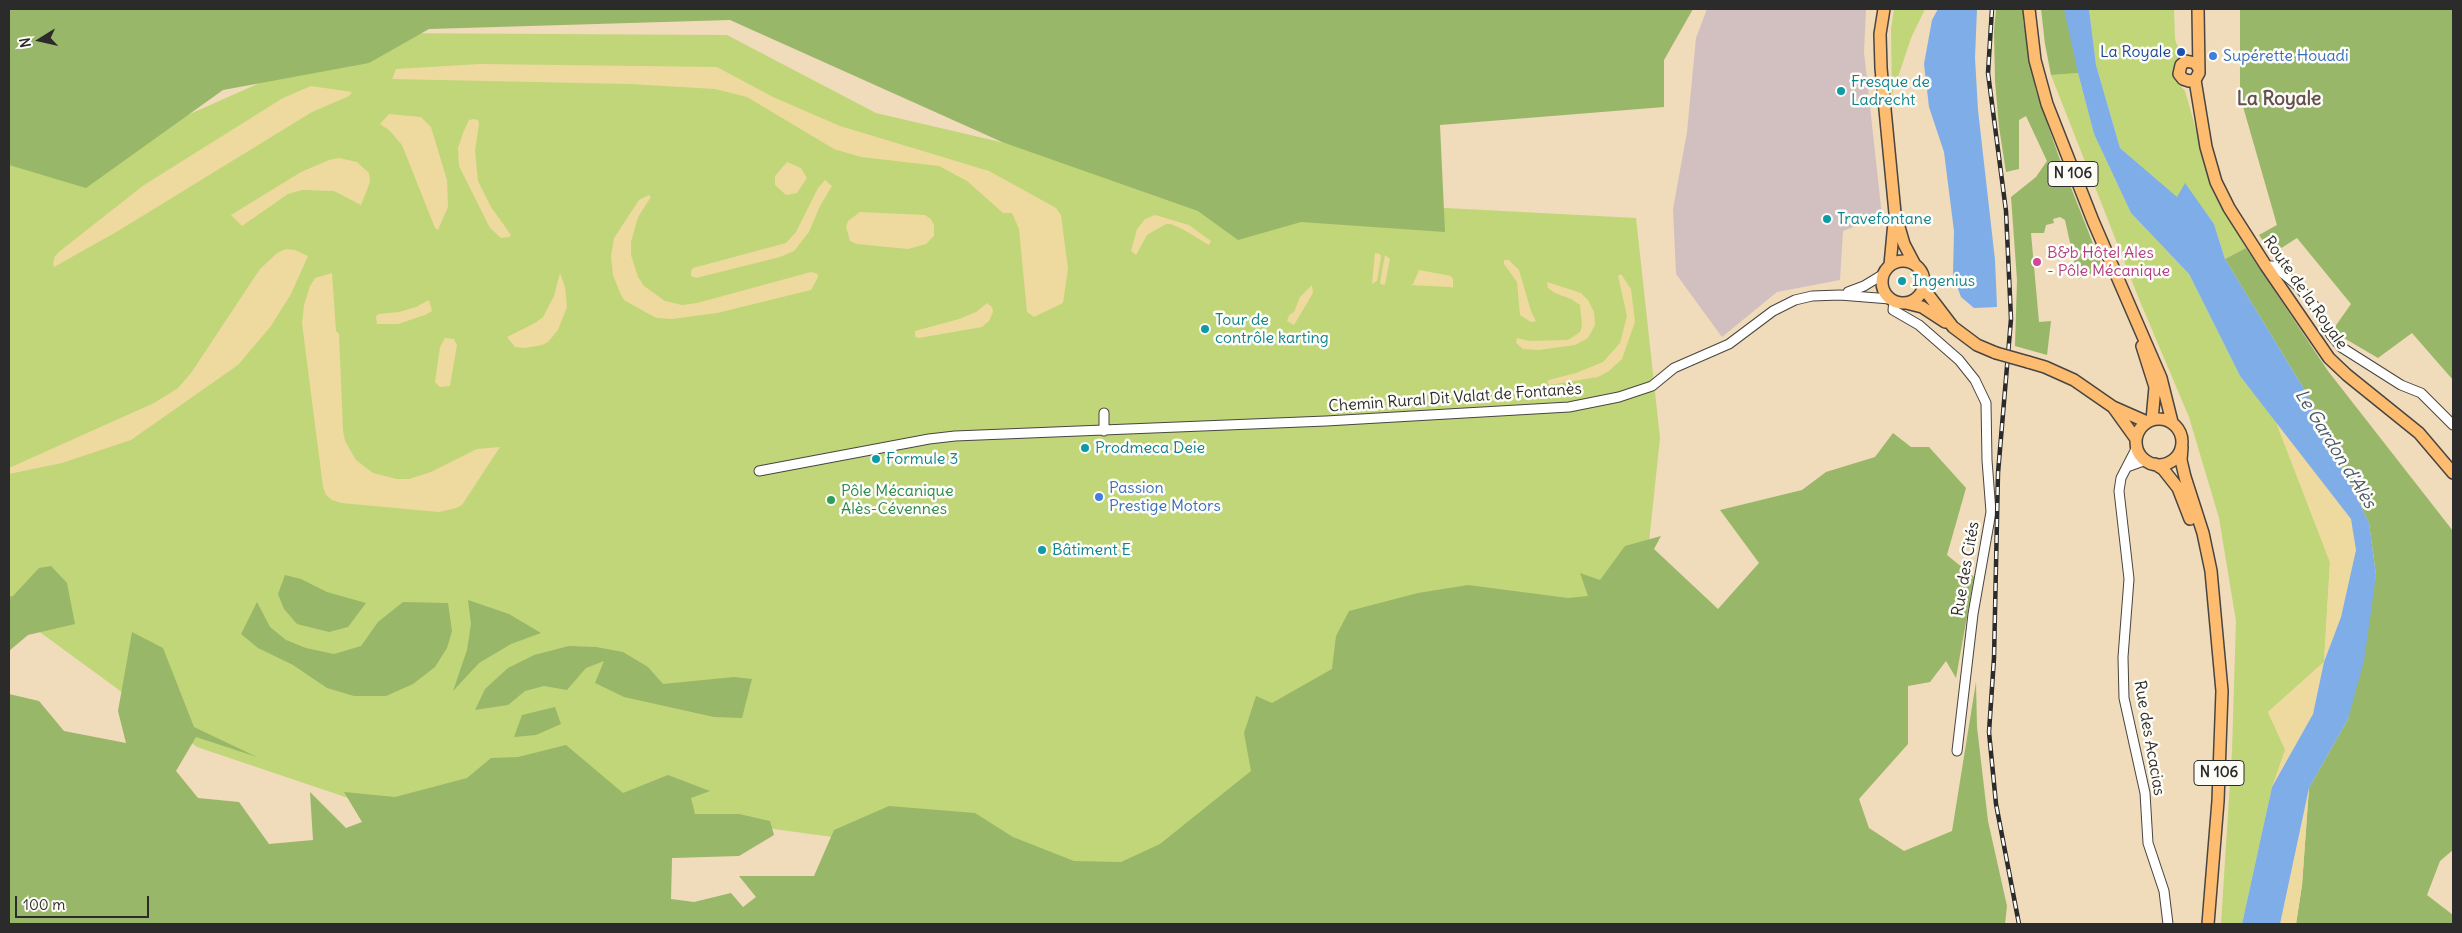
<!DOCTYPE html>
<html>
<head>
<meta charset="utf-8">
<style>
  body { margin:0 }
  #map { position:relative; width:2462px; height:933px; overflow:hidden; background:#f0dbba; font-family:Delius,sans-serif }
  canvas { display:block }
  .frame { position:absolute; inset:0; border:10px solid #2b2b2b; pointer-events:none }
  .north { position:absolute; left:15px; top:15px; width:50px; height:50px; -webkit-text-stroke:4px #fdfcf7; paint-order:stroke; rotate:260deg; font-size:14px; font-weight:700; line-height:20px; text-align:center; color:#2b2b2b }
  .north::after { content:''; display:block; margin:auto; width:18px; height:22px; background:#2b2b2b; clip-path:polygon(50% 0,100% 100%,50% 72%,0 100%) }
  .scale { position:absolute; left:15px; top:896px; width:134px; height:22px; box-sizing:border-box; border:2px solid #2b2b2b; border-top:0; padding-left:6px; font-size:15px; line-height:18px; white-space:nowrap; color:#2b2b2b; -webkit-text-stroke:4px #fdfcf7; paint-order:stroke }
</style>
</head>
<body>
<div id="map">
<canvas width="2462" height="933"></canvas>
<div class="frame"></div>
<div class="north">N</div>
<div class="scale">100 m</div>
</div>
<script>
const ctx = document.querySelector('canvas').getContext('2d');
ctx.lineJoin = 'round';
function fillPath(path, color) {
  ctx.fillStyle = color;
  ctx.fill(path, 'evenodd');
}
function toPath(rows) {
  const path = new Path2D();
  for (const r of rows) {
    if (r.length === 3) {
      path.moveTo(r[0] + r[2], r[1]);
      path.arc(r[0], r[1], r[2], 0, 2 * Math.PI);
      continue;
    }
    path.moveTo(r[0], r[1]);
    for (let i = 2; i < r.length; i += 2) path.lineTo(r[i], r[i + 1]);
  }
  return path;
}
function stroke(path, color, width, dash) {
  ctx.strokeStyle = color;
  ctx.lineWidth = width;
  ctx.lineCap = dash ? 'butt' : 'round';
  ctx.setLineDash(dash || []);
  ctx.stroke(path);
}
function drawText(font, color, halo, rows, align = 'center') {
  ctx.font = font + ' Delius,sans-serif';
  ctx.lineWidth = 5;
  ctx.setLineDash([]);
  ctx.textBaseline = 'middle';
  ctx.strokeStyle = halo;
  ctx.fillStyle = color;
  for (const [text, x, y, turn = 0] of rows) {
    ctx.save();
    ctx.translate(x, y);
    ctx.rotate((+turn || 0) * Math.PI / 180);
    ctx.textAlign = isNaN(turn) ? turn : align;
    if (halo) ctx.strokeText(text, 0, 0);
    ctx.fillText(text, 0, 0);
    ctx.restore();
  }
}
fillPath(toPath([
  [1707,9,1866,9,1864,52,1882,216,1843,231,1840,280,1777,292,1722,337,1676,274,1673,209,1687,132,1696,38]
]), '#d2bfc0');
fillPath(toPath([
  [1894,9,1925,9,1911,38,1892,95,1891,29],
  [2089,9,2174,9,2175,39,2180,55,2174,64,2174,78,2185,91,2188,101,2212,187,2246,248,2225,259,2214,224,2185,184,2177,198,2120,148,2096,65],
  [372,33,727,35,876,113,1129,172,1293,200,1636,218,1660,438,1647,561,1487,742,1081,885,898,846,723,822,375,807,197,747,26,622,9,618,9,159,172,122],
  [2078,73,2094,134,2131,213,2189,274,2240,376,2276,422,2330,562,2324,662,2268,712,2286,750,2272,787,2242,924,2221,924,2232,751,2236,621,2219,518,2189,417,2139,299,2051,75]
]), '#c0d679');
fillPath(toPath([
  [9,9,1693,9,1664,60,1664,107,1440,125,1445,232,1301,222,1238,240,1198,211,1002,142,730,20,429,29,369,63,223,90,86,188,9,165],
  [1996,9,2023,9,2023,20,2036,91,2059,157,2103,269,2078,279,2065,220,2060,217,2053,219,2054,223,2046,225,2044,233,2031,233,2039,322,2051,321,2047,355,2015,346,2017,280,2011,197,2036,177,2047,161,2026,116,2019,120,2019,169,2006,172,1999,127,1995,81,1994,31],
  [2041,9,2076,9,2078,73,2051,75,2045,44],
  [2240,9,2453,9,2453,380,2412,333,2378,358,2332,331,2351,304,2297,238,2272,254,2259,235,2277,225,2240,96],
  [2246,248,2328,371,2453,531,2453,850,2440,861,2427,895,2453,915,2453,924,2296,924,2302,885,2309,788,2348,719,2376,575,2369,523,2307,394,2225,259],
  [1893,433,1911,447,1929,447,1966,488,1947,555,1974,577,1956,678,1946,661,1930,682,1908,686,1908,744,1859,799,1869,828,1904,851,1952,831,1976,682,1977,727,1988,821,2007,906,2005,924,9,924,9,694,39,701,64,731,126,743,118,711,132,632,163,648,194,727,257,757,196,737,176,771,198,798,239,802,269,844,313,840,310,792,346,828,362,822,344,792,395,797,467,778,491,758,518,757,566,745,623,793,668,775,710,791,691,798,695,814,739,814,770,821,774,835,739,856,672,858,671,899,694,902,731,893,743,907,756,897,739,876,814,876,834,830,889,806,975,813,1013,837,1074,861,1121,862,1160,844,1251,771,1244,733,1256,696,1272,703,1332,669,1336,636,1349,611,1418,593,1468,585,1568,598,1588,596,1580,573,1600,580,1625,546,1661,536,1654,549,1718,609,1759,563,1720,510,1802,490,1826,472,1875,457],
  [51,566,67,583,75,624,28,635,9,651,9,597,13,596,39,568],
  [285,575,301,579,327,592,366,603,348,627,329,632,297,624,284,609,278,594],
  [468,600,509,614,541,633,511,644,479,663,453,691,467,650,471,624],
  [257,602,270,627,286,640,306,648,334,654,361,646,378,622,403,602,448,603,452,631,447,648,435,667,413,684,386,696,354,696,327,688,293,665,258,648,241,634],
  [569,646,596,647,623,652,648,667,663,684,734,677,752,679,742,718,714,717,624,697,595,683,604,661,586,668,567,690,544,686,525,691,508,705,475,710,485,689,508,668,534,655],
  [555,707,561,724,536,735,514,737,522,715]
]), '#98b769');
fillPath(toPath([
  [480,64,717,67,773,97,840,126,989,171,1056,208,1061,215,1068,269,1063,303,1034,317,1027,312,1019,229,1012,213,1003,213,967,181,939,166,861,157,834,149,747,97,715,89,630,84,392,79,396,69],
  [311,86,352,92,349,96,312,112,118,231,54,267,53,263,55,256,60,251,144,185,283,98],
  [389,114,421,117,431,127,447,180,448,207,438,230,435,228,402,145,389,130,380,124],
  [474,119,478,120,479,124,475,151,478,181,491,207,511,235,509,237,501,238,490,228,459,166,458,148,463,133,469,120],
  [339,158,357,162,369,173,370,182,361,205,334,191,302,190,288,194,242,226,231,215,301,172,329,160],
  [787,162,801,168,807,178,797,193,786,195,775,185,775,176],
  [825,180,832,186,820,206,809,232,794,251,780,257,696,278,691,276,691,271,693,268,786,243,796,232,818,188],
  [649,195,651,197,638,217,631,242,631,255,638,277,644,286,665,301,682,305,697,303,811,272,818,274,818,277,811,290,717,313,672,319,657,318,647,313,624,300,620,293,613,275,611,256,614,238,639,200],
  [860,212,925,215,931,219,934,225,934,236,926,244,908,249,857,244,850,241,846,227,848,221],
  [1155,215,1189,225,1211,241,1209,245,1184,230,1171,224,1166,224,1147,235,1136,255,1131,251,1137,229,1145,219],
  [286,249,295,250,308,256,291,294,271,326,238,365,131,440,62,463,9,474,9,468,154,403,178,388,191,373,260,269,277,253],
  [1375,253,1380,254,1381,257,1377,281,1372,284],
  [1385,255,1390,259,1385,284,1382,285,1380,283],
  [1504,260,1509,260,1519,270,1531,311,1536,321,1531,322,1520,315,1517,282,1504,264],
  [1419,270,1451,276,1453,279,1453,288,1451,287,1410,285,1413,284],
  [332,273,336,331,339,334,343,430,345,441,356,460,373,473,397,479,409,479,431,472,477,449,500,447,462,505,456,508,439,512,341,503,332,500,326,495,323,487,302,323,304,305,310,286,315,278],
  [560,273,565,287,567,307,558,330,548,342,542,345,525,348,515,347,507,337,535,323,543,317,554,296],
  [1621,274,1631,289,1635,322,1622,359,1609,371,1598,377,1549,385,1547,382,1549,380,1576,373,1603,362,1620,343,1627,316,1618,276],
  [1547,282,1581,293,1588,300,1594,312,1595,325,1588,338,1575,345,1539,350,1523,349,1516,343,1517,338,1529,341,1568,340,1580,332,1582,326,1580,305,1571,299,1555,293,1548,288],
  [1312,285,1313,293,1294,325,1287,321,1289,315,1294,312,1300,297],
  [429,300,432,311,425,315,398,324,377,324,376,316,379,314,399,312,416,307],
  [987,303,992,307,993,312,989,321,982,327,919,338,915,337,915,331,959,319,976,312],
  [445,338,454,339,457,345,450,386,440,387,435,382,440,347],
  [2276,422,2351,519,2356,550,2341,617,2324,662,2313,714,2272,787,2285,750,2268,712,2324,662,2330,562],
  [2309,788,2302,885,2296,924,2280,924]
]), '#eeda9e');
fillPath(toPath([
  [1938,9,1977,9,1975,58,1978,110,1995,260,1997,307,1974,308,1961,297,1953,275,1954,231,1944,152,1929,107,1924,64,1932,20],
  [2064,9,2089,9,2096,65,2120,148,2177,197,2185,183,2214,224,2225,259,2307,394,2369,523,2376,575,2364,661,2348,719,2309,788,2280,924,2242,924,2272,787,2313,714,2324,662,2341,617,2356,550,2351,519,2240,376,2189,274,2131,213,2094,134,2078,73]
]), '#7eade8');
const minor = toPath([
  [2266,266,2274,266,2297,285,2317,309,2331,335,2341,347,2401,385,2421,393,2453,425],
  [1848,292,1864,286,1882,275],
  [1894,302,1893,310,1919,325,1959,360,1975,380,1986,403,1987,460,1991,512,1973,614,1957,751],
  [1104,431,1104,413],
  [2137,447,2121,478,2119,491,2129,579,2123,657,2124,698,2145,793,2148,843,2164,891,2168,924],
  [2127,467,2146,460],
  [759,471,929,439,955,436,1326,421,1569,407,1619,397,1652,386,1674,368,1729,344,1773,311,1795,300,1812,296,1840,295,1890,299]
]);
const major = toPath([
  [1884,9,1880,34,1881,68,1895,213,1904,244,1914,263],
  [2029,9,2035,60,2047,104,2093,221,2161,378,2172,422],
  [2198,9,2199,73,2195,80,2189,81,2183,79,2179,74,2181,65,2186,61,2195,63,2198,67],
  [2195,80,2206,147,2216,182,2229,208,2266,266,2329,358,2347,375,2419,433,2453,473],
  [1903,282,21],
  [1890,265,1894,222],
  [1924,289,1953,327,1977,345,1996,353],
  [1906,303,1922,307,1945,322],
  [2142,346,2155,387,2152,420],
  [2028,362,2045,367,2074,380,2113,407,2147,422],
  [2113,407,2136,439],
  [2159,442,23],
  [2182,447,2181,460,2185,477,2203,533,2211,571,2222,691,2218,801,2208,924],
  [2155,464,2163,469,2178,488,2190,519]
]);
stroke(minor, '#494540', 11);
stroke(major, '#494540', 14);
stroke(minor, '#fff', 9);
stroke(major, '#fdbc70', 11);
const rail = toPath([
  [1992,9,1988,73,2006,211,2011,319,1998,473,1994,658,1989,732,1996,804,2019,924]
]);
stroke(rail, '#2b2b2b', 4.5);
stroke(rail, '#fdfcf7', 2.5, [8]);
const majorBridge = toPath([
  [1996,353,2028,362]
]);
stroke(majorBridge, '#494540', 14, []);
stroke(majorBridge, '#fdbc70', 11);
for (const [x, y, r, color] of [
  [2181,52,5,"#1a4fb4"],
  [2213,56,5,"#3f7fe0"],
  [1841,91,5,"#0f9aa8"],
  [1827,219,5,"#0f9aa8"],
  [2037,262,5,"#d1479c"],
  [1902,281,5,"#0f9aa8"],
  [1205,329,5,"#0f9aa8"],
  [1085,448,5,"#0f9aa8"],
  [876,459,5,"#0f9aa8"],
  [1099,497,5,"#3f7fe0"],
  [831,500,5,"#2e9e5b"],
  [1042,550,5,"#0f9aa8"]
]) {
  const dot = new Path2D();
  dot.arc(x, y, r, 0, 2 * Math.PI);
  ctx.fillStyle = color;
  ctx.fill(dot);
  stroke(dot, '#fdfcf7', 2);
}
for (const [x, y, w] of [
  [2073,174,50],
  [2219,773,50]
]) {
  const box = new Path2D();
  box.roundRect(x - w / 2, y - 12.5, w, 25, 4);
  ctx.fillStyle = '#fdfcf7';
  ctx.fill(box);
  stroke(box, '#2b2b2b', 1);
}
drawText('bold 15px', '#2b2b2b', null, [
  ["N 106",2073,174],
  ["N 106",2219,773]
]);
drawText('16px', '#164399', '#fdfcf7', [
  ["La Royale",2171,52]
], 'right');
drawText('16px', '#366cbe', '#fdfcf7', [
  ["Supérette Houadi",2223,56],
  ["Passion",1109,488],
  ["Prestige Motors",1109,506]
], 'left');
drawText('16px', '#0d838f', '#fdfcf7', [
  ["Fresque de",1851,82],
  ["Ladrecht",1851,100],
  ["Travefontane",1837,219],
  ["Ingenius",1912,281],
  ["Tour de",1215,320],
  ["contrôle karting",1215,338],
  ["Prodmeca Deie",1095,448],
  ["Formule 3",886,459],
  ["Bâtiment E",1052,550]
], 'left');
drawText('16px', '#b23c85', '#fdfcf7', [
  ["B&b Hôtel Ales",2047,253],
  ["- Pôle Mécanique",2047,271]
], 'left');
drawText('16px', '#2b2b2b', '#fdfcf7', [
  ["Route de la Royale",2305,293,55],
  ["Chemin Rural Dit Valat de Fontanès",1455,398,-4],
  ["Rue des Cités",1966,569,-80],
  ["Rue des Acacias",2149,738,80]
]);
drawText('16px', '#27864d', '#fdfcf7', [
  ["Pôle Mécanique",841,491],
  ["Alès-Cévennes",841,509]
], 'left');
drawText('italic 18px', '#48586d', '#fdfcf7', [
  ["Le Gardon d'Alès",2335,449,58]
]);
drawText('bold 19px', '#64504c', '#fdfcf7', [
  ["La Royale",2279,100]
]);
</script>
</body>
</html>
